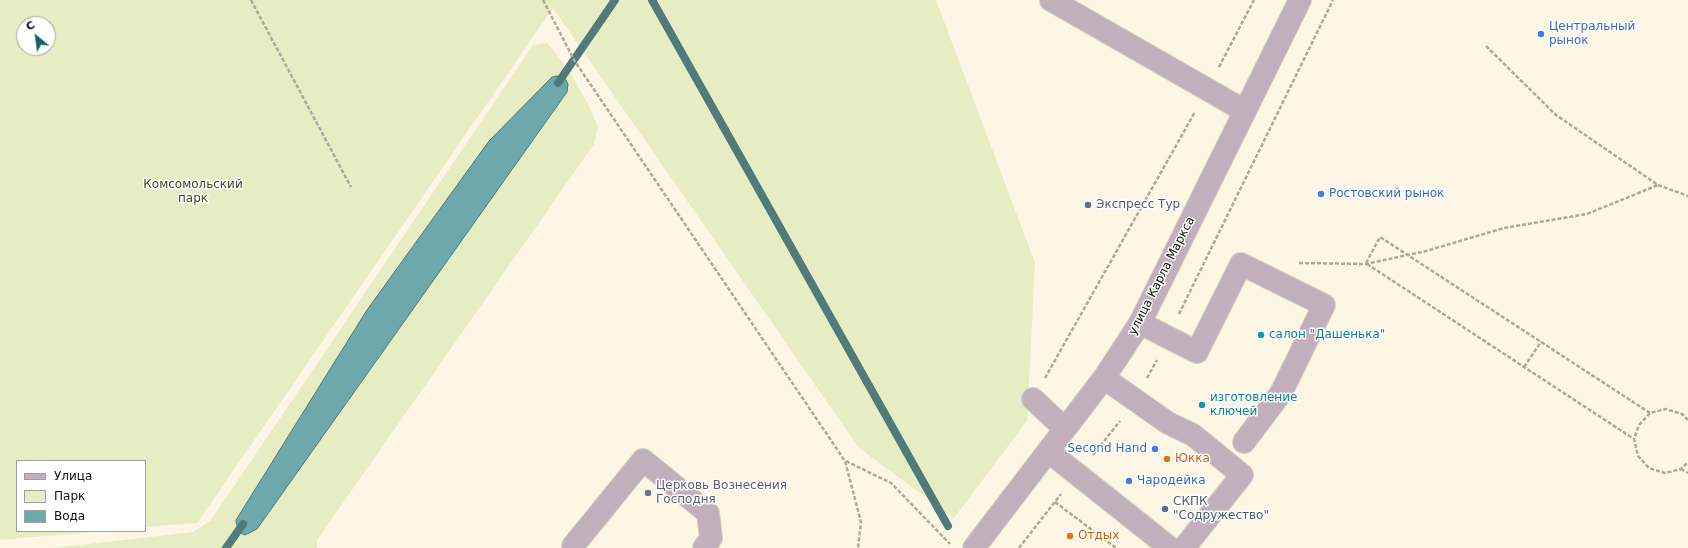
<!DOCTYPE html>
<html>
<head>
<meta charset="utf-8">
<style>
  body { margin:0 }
  #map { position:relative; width:1688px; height:548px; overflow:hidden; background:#fef6e4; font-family:"DejaVu Sans",sans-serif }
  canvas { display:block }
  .legend { position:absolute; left:16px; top:460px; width:130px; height:72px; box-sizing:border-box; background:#fff; border:1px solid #a09f9b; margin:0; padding:5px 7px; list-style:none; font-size:12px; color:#110e06 }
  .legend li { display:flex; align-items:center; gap:8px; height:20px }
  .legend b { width:20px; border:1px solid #a09f9b }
  .north { position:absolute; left:16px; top:16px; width:40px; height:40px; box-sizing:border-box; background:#fff; border:1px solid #a09f9b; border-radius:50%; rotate:331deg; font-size:11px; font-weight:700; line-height:16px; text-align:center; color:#110e06 }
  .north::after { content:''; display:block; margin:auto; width:14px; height:18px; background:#146464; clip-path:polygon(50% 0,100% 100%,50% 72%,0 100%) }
</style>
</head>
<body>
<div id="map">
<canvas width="1688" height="548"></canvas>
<ul class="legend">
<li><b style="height:5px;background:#c2afbc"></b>Улица</li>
<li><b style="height:11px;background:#e6edc3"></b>Парк</li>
<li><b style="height:11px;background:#6da8ac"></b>Вода</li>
</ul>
<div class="north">С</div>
</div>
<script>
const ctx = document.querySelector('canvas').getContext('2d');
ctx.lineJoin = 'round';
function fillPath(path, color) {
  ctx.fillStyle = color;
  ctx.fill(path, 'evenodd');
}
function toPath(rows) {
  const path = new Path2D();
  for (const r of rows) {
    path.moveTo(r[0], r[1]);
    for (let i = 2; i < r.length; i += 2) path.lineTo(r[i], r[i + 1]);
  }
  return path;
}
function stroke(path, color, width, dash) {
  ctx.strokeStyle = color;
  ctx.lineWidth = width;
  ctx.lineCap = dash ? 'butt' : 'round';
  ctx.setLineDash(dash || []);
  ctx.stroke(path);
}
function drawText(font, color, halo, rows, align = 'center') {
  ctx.font = font + ' "DejaVu Sans",sans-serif';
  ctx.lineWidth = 3;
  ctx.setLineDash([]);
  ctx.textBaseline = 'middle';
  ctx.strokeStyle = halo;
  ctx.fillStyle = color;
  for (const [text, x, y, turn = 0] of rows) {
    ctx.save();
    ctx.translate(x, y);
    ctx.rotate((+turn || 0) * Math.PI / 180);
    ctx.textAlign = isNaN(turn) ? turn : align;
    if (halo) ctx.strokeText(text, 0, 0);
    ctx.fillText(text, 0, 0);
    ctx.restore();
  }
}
fillPath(toPath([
  [0,0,936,0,1035,263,1027,421,954,518,859,448,553,8,197,523,145,527,145,461,17,461,17,531,103,531,0,540],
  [24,24,48,24,48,48,24,48],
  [547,43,568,69,589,106,598,127,594,144,317,540,317,548,54,548,193,532,211,520,533,45]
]), '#e6edc3');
const water = toPath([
  [563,75,568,84,567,92,257,529,245,535,238,532,236,520,367,310,489,141,552,77,563,75]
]);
fillPath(water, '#6da8ac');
stroke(water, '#517a7a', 1);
stroke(toPath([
  [652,0,948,526],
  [558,83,615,0],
  [226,548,243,524]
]), '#517a7a', 8);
const minor = toPath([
  [1051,0,1245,111],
  [1140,323,1197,352,1241,264,1324,305,1281,393,1244,442],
  [1104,378,1168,423,1193,435,1242,475,1184,548],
  [1033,399,1065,429],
  [1048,451,1170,548],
  [575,548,573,546,643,460,708,513,711,538,704,548],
  [974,548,1104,378,1140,323,1300,0]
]);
stroke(minor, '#d8d1c0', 24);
stroke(toPath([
  [251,0,351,187],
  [543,0,574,60,845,461,861,522,858,548],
  [1486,46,1556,115,1658,185,1688,196],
  [1219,67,1254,0],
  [1299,263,1366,264,1426,251,1504,228,1587,214,1658,185],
  [1366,263,1380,237,1650,413],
  [1367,264,1634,439],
  [1179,314,1333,0],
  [1524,367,1541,342],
  [1045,378,1195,112],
  [1147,378,1157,360],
  [1688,420,1682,414,1666,409,1650,413,1639,425,1634,439,1638,456,1649,468,1665,473,1681,469,1688,462],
  [1093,455,1120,421],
  [846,461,891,483,950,544],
  [1681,469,1688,473],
  [1055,502,1116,548],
  [1019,548,1061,494]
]), '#aea899', 2.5, [4, 2]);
stroke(minor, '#c2afbc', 22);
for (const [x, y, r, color] of [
  [1541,34,4,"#3f7fe0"],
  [1321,194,4,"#3f7fe0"],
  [1088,205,4,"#5c6f8a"],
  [1261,335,4,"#0f9aa8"],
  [1202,405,4,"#0f9aa8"],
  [1155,449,4,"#3f7fe0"],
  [1167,459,4,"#e8710a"],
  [1129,481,4,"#3f7fe0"],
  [648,493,4,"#6b7280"],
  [1165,509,4,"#5c6f8a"],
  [1070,536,4,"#e8710a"]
]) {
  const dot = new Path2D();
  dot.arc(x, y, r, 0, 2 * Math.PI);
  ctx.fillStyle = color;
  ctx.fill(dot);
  stroke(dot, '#fff', 1.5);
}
drawText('12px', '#366cbe', '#fff', [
  ["Центральный",1549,27],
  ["рынок",1549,41],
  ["Ростовский рынок",1329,194],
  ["Second Hand",1147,449,"right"],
  ["Чародейка",1137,481]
], 'left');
drawText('12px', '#434915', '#fff', [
  ["Комсомольский",193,185],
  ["парк",193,199]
]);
drawText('12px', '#4e5e75', '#fff', [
  ["Экспресс Тур",1096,205],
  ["СКПК",1173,502],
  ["\"Содружество\"",1173,516]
], 'left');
drawText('12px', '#110e06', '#fff', [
  ["улица Карла Маркса",1162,276,-63]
]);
drawText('12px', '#0d838f', '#fff', [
  ["салон \"Дашенька\"",1269,335],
  ["изготовление",1210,398],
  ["ключей",1210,412]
], 'left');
drawText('12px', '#c56008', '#fff', [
  ["Юкка",1175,459],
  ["Отдых",1078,536]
], 'left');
drawText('12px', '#5b616d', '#fff', [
  ["Церковь Вознесения",656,486],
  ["Господня",656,500]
], 'left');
</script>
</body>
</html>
